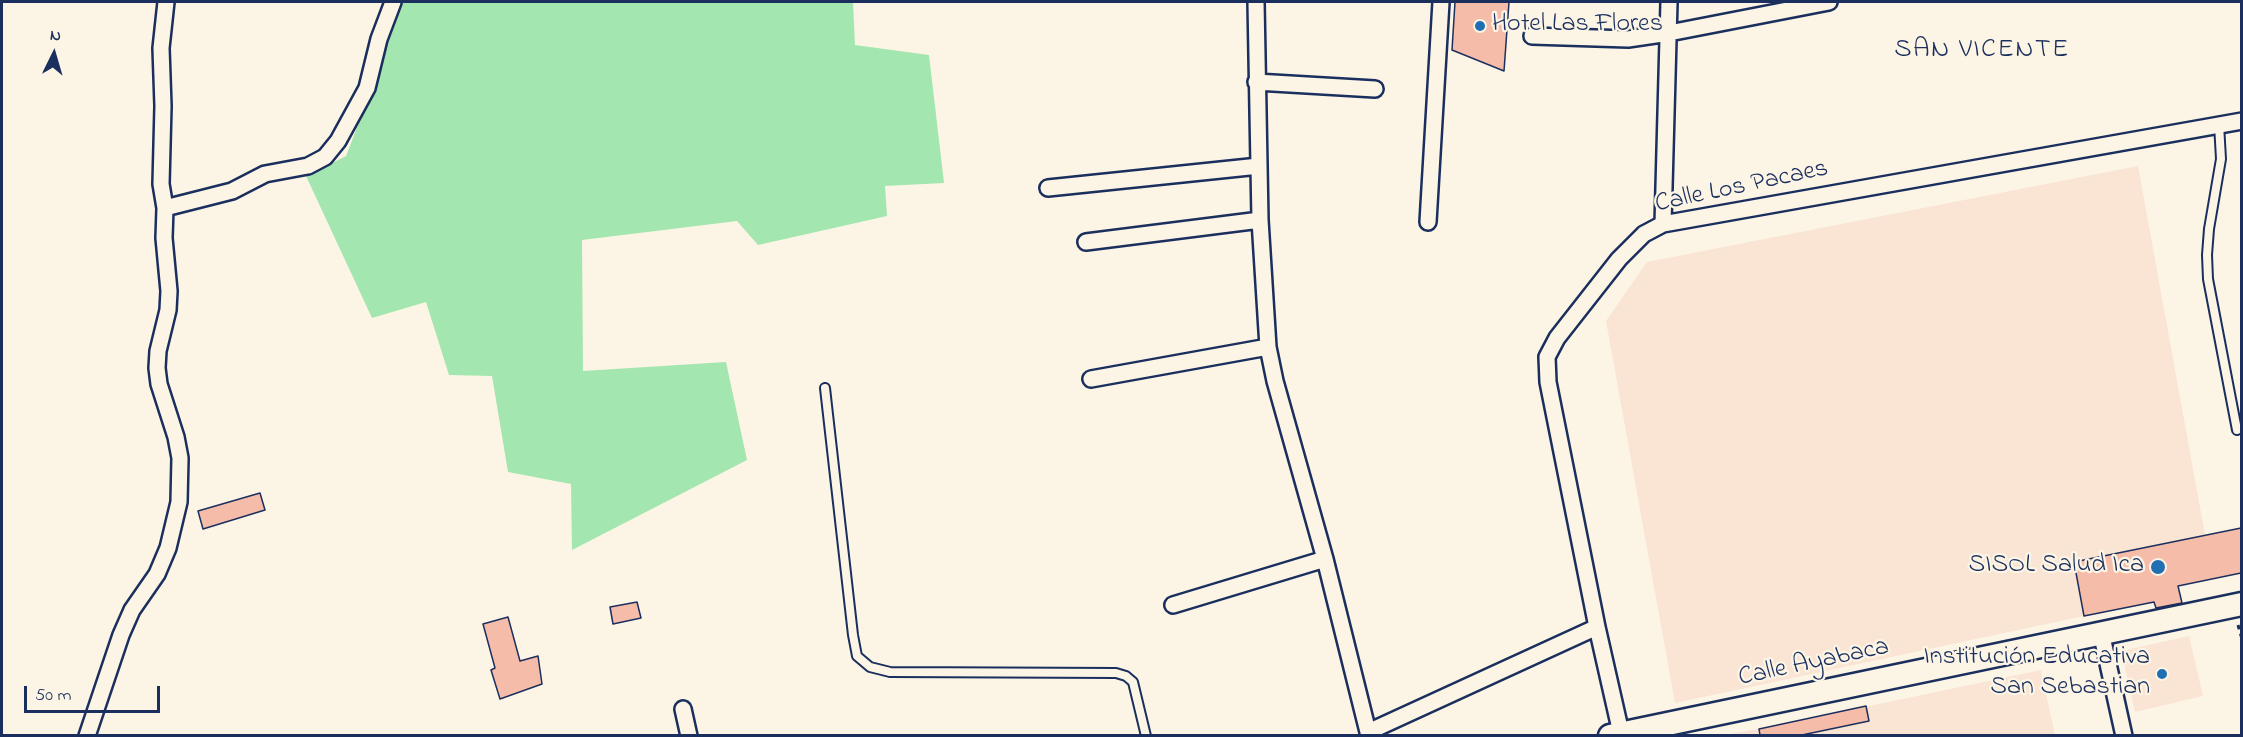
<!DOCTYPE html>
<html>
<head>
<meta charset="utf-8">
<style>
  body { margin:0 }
  #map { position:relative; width:2243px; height:737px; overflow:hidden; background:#fcf5e5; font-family:"Indie Flower",sans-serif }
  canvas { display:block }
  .frame { position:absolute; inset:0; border:3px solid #1b2f5e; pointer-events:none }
  .north { position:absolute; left:24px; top:24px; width:60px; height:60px; -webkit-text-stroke:4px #fcf5e5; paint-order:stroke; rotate:5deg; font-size:16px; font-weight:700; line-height:24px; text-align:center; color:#1b2f5e }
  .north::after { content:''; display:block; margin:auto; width:21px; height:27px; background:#1b2f5e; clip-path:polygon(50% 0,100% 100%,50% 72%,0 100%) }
  .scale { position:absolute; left:24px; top:686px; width:136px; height:27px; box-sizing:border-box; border:3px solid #1b2f5e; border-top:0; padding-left:8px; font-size:18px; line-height:21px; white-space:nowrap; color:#1b2f5e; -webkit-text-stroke:4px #fcf5e5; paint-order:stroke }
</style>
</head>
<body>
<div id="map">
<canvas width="2243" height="737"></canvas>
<div class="frame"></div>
<div class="north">N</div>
<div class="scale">50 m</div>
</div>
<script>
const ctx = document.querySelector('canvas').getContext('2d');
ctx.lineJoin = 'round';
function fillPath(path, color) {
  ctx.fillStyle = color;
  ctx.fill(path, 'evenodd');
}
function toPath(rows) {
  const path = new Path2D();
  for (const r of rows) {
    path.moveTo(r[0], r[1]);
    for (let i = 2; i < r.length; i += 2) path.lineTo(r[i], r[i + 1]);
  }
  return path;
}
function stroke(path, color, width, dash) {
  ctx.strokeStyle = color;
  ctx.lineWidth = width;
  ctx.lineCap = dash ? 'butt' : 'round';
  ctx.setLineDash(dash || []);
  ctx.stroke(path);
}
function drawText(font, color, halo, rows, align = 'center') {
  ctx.font = font + ' "Indie Flower",sans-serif';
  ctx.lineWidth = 4.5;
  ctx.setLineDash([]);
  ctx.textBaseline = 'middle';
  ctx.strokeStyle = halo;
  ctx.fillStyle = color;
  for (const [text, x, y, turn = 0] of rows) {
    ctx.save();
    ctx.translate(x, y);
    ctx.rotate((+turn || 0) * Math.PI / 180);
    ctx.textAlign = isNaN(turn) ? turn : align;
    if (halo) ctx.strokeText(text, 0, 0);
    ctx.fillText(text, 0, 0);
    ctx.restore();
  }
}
fillPath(toPath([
  [2138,166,2205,535,2074,562,2084,616,1675,703,1606,321,1647,262],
  [2189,636,2203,696,2135,712,2121,651],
  [2041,670,2055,735,1720,736,1779,725]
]), '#fae4d3');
fillPath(toPath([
  [402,2,853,2,855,45,929,55,944,183,885,186,887,216,758,245,737,221,582,240,583,371,726,362,747,460,572,550,571,484,508,472,492,376,449,375,426,302,372,318,306,176,346,156,368,99,382,49]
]), '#a4e6af');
const building = toPath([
  [1455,2,1509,2,1504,71,1452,50,1455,2],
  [260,493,265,510,203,529,198,511,260,493],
  [2241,528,2241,573,2178,586,2182,603,2156,608,2154,602,2084,616,2074,562,2241,528],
  [637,602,641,618,613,624,610,607,637,602],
  [508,617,520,661,538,656,542,684,500,699,491,670,495,668,483,624,508,617],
  [1866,706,1869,721,1802,735,1760,735,1759,729,1866,706]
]);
fillPath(building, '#f5bda9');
stroke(building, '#1b2f5e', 1.5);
const lane = toPath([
  [2219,124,2221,159,2209,229,2207,255,2208,279,2237,430],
  [825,388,853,635,857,656,870,667,890,672,1116,673,1126,676,1133,682,1146,736]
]);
const street = toPath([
  [1256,2,1260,220,1268,347,1275,381,1325,559,1369,736],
  [1532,36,1628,39,1669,33,1829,2],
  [1256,82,1375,89],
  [1048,188,1259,166],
  [165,208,232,191,265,174,308,166,325,157,338,141,367,88,379,39,393,2],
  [1428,222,1441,2],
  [1663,224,1669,2],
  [1086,242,1260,220],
  [1091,379,1268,347],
  [1173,605,1325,559],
  [2101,632,2124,736],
  [683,709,689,736],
  [1368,732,1597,627],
  [1621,733,1597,627,1548,382,1547,357,1557,338,1619,259,1644,234,1663,224,2242,121],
  [87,736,121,635,132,610,157,574,168,548,179,502,180,458,176,437,159,384,157,368,158,351,168,310,169,291,164,238,165,208,161,184,163,106,161,48,166,2]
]);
const primary = toPath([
  [1610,736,2242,604]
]);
stroke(lane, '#1b2f5e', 12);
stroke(street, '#1b2f5e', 20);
stroke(primary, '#1b2f5e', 27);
stroke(toPath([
  [2238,625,2242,639]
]), '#1b2f5e', 3, [4.5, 4.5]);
stroke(lane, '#fcf5e5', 8);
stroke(street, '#fcf5e5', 15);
stroke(primary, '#fcf5e5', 22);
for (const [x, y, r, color] of [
  [1480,26,6,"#1f6fb2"],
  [2158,567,8,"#1f6fb2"],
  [2162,674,6,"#1f6fb2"]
]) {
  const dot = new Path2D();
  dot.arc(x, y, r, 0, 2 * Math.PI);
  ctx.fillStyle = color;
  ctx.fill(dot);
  stroke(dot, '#fcf5e5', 2);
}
drawText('26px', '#1b2f5e', '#fcf5e5', [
  ["Hotel Las Flores",1492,26,"left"],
  ["SISOL Salud Ica",2144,567],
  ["Institución Educativa",2150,659],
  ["San Sebastian",2150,689]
], 'right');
drawText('26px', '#1b2f5e', '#fcf5e5', [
  ["Calle Los Pacaes",1742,188,-12],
  ["Calle Ayabaca",1814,664,-12]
]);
ctx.letterSpacing = '1.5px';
drawText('27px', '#1b2f5e', '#fcf5e5', [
  ["SAN VICENTE",1982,52]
]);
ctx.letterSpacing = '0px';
</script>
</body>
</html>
